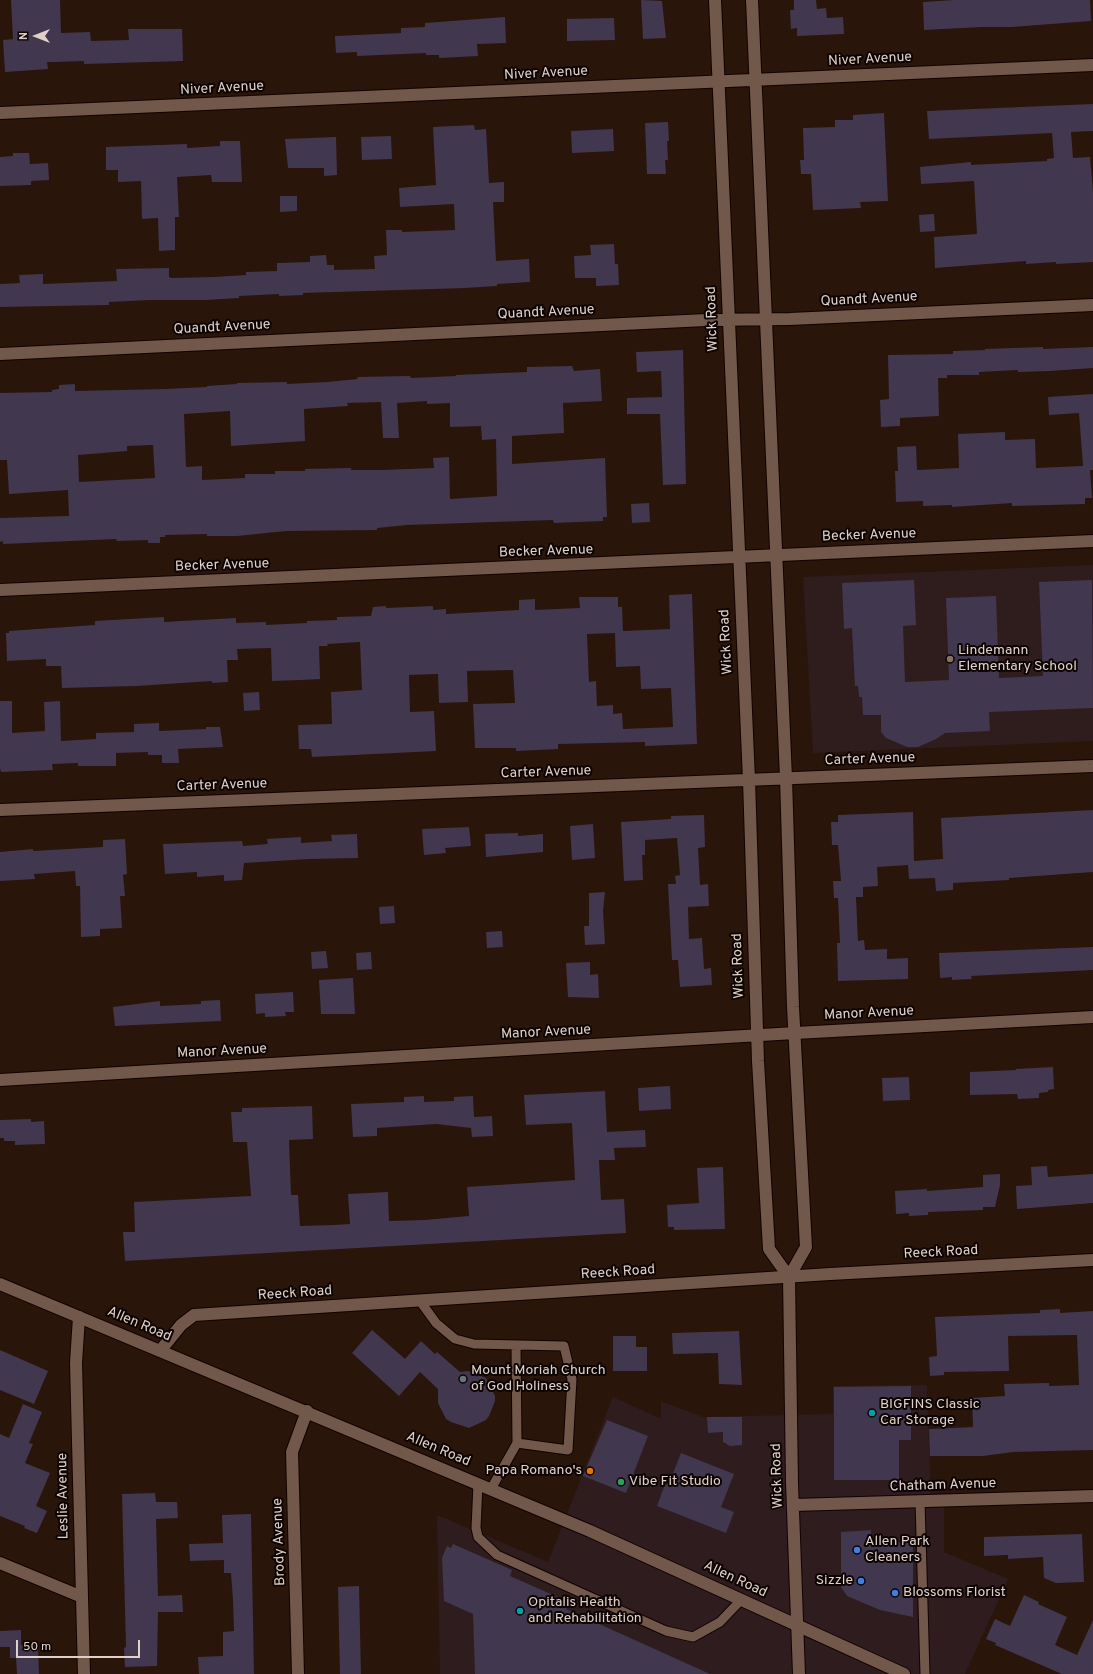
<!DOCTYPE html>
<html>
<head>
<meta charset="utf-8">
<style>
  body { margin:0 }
  #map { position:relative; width:1093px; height:1674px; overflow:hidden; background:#2a150a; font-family:Overpass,sans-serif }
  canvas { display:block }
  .north { position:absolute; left:16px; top:16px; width:40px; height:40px; -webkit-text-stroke:3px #0c0402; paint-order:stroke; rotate:270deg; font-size:11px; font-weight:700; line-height:16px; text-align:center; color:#e0d0c9 }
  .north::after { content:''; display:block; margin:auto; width:14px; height:18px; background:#e0d0c9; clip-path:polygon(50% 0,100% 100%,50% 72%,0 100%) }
  .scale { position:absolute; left:16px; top:1640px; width:124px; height:18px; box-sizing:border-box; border:2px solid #e0d0c9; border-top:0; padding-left:5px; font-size:12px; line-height:14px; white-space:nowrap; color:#e0d0c9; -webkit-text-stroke:3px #0c0402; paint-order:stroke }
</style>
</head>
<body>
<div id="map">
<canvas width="1093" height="1674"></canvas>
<div class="north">N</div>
<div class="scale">50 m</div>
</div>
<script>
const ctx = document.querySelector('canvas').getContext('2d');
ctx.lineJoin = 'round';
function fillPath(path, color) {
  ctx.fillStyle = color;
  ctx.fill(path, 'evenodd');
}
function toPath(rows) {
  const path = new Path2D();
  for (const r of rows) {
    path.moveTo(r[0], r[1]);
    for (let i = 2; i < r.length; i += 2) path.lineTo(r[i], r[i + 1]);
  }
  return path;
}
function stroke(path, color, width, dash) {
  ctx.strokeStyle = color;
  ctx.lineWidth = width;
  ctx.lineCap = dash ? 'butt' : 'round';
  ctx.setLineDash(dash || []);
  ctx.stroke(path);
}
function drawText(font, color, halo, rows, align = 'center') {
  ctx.font = font + ' Overpass,sans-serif';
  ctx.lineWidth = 4;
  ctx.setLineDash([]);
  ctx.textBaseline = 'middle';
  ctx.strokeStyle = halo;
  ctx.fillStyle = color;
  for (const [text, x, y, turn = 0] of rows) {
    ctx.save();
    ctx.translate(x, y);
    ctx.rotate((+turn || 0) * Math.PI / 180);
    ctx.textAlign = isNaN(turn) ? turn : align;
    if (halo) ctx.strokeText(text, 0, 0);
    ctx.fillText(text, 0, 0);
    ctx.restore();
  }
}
fillPath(toPath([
  [927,1385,931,1501,944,1500,944,1552,1008,1579,965,1674,440,1674,437,1515,548,1562,613,1397,661,1419,661,1401,703,1417,833,1414,833,1386]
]), '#2f1c1e');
fillPath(toPath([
  [1093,565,1093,741,813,753,803,577]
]), '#2f1c1d');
fillPath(toPath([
  [11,0,60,0,61,33,90,32,91,41,129,40,128,29,182,29,183,61,84,64,84,61,55,62,47,62,48,69,5,72,3,40,13,39],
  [641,0,662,1,666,38,643,39],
  [794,0,816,0,817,9,826,8,827,18,843,17,844,34,797,36,797,28,791,29,790,10,794,10],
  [954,0,1090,0,1091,21,1012,27,982,27,924,30,923,2],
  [505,17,506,43,477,44,478,56,439,58,439,55,426,55,426,53,357,56,357,52,336,53,335,36,401,33,401,28,425,27,425,23],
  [614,18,615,40,567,41,567,19],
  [1093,104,1093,131,1071,132,1073,158,1090,157,1093,192,1093,262,1056,264,1056,262,1026,264,1026,261,935,268,934,237,977,234,974,181,921,184,920,167,971,162,971,165,1047,161,1047,159,1054,158,1052,133,929,139,927,111],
  [884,113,888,201,860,202,861,208,813,210,811,174,801,174,800,160,804,160,803,128,835,127,835,120,853,120,853,115],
  [668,122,669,141,667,141,668,160,665,160,666,174,647,174,645,123],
  [474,125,475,130,486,129,489,183,504,182,504,202,493,202,496,261,529,259,530,282,497,284,497,286,465,288,303,293,303,295,279,296,279,294,239,296,239,298,206,300,149,300,109,302,109,305,0,307,0,284,20,283,19,275,43,274,43,284,117,281,116,269,169,268,169,277,172,278,214,277,246,275,246,272,277,271,277,263,310,262,310,256,326,255,327,265,334,265,334,270,375,269,374,256,387,255,386,230,402,230,402,232,455,230,454,204,400,207,399,188,436,185,433,127],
  [613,129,614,151,572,153,571,131],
  [391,136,392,159,362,160,361,137],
  [336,137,337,175,324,176,324,168,288,168,285,139],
  [220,141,240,141,242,182,212,182,211,175,177,177,179,217,175,217,175,250,159,251,158,218,142,219,141,181,118,182,118,170,106,170,106,147,187,144,187,148,220,146],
  [13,153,29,153,30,164,48,163,49,180,31,181,31,185,0,186,0,157,13,156],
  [280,196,297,196,297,211,280,212],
  [934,214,935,231,920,232,919,215],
  [614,244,615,264,618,264,619,285,596,286,596,278,575,278,574,256,591,255,590,245],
  [1043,347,1043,349,1093,347,1093,368,1050,371,1018,372,1018,370,979,372,979,375,947,375,947,378,938,378,939,416,900,418,900,426,881,427,880,400,889,399,888,355,953,354,953,351,985,350,985,349],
  [683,350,686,484,663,485,660,414,627,414,627,398,662,397,661,371,637,372,636,352],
  [572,366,574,371,600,369,602,401,563,403,564,433,512,436,512,464,605,458,607,517,603,517,603,521,554,523,553,520,407,525,377,528,377,530,286,531,237,536,207,536,207,534,165,535,165,537,160,537,160,543,148,543,148,540,117,541,116,539,3,544,3,541,0,542,0,518,69,516,68,490,9,494,7,460,0,460,0,393,52,392,52,390,59,389,59,385,75,384,75,391,166,389,207,387,207,386,237,384,237,383,287,382,287,384,327,382,358,379,357,377,410,376,411,378,456,376,456,375,527,372,527,367],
  [427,401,427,404,450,403,450,427,481,426,482,440,496,439,497,496,450,499,449,457,433,458,434,468,382,470,351,470,351,468,305,469,305,471,275,471,275,474,245,474,245,478,202,480,202,466,186,467,184,414,230,411,231,446,305,441,304,409,348,406,347,403,381,402,383,438,399,438,397,403],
  [153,445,155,478,79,482,78,455,127,451,127,446],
  [1093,394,1093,470,1090,470,1092,498,1085,498,1085,504,1012,506,1012,503,952,507,952,505,923,506,923,501,896,502,895,471,898,471,897,447,916,446,917,470,959,468,958,434,1005,432,1005,440,1035,439,1036,468,1083,466,1079,413,1049,415,1048,397],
  [649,503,650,522,632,523,631,504],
  [914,580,916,625,903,626,905,682,949,680,946,598,996,596,999,678,1043,676,1039,582,1092,580,1093,708,989,712,990,731,945,733,936,739,918,747,907,747,886,738,881,732,881,715,863,715,862,697,859,697,858,686,855,686,852,628,844,629,842,583],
  [692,594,697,744,645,746,645,742,558,744,558,749,516,751,516,748,475,748,473,704,515,703,513,670,467,671,468,702,439,703,438,674,409,675,410,712,434,711,436,751,312,757,311,749,299,749,298,725,332,724,331,692,362,690,360,642,327,644,328,646,319,646,320,679,301,680,272,681,271,648,237,649,238,660,227,660,228,682,212,683,212,681,137,686,62,688,61,666,46,666,46,659,7,661,6,633,9,633,9,631,95,625,95,621,164,617,164,622,236,618,236,623,266,622,266,625,307,623,307,621,337,620,337,617,371,616,373,607,386,606,386,608,433,606,433,610,446,609,446,614,519,610,519,600,535,599,535,610,580,608,579,597,618,597,618,607,622,607,623,631,670,629,669,595],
  [615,633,616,667,640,666,641,689,671,688,673,727,623,729,622,713,613,714,613,705,597,706,596,681,589,682,587,634],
  [259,692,260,710,244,711,243,693],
  [0,701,12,701,12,733,45,731,44,702,60,701,61,741,96,739,96,733,134,732,134,724,159,723,159,731,206,729,206,727,220,727,223,747,178,749,179,763,162,763,162,755,148,755,148,752,116,753,116,766,78,766,78,763,52,764,53,770,1,772,0,768],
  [1093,810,1093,872,1009,878,1009,880,953,883,953,890,936,891,935,878,909,879,908,865,877,867,878,886,863,887,863,897,856,897,858,941,864,940,865,950,887,949,887,959,908,958,908,979,838,981,837,943,840,943,838,898,834,898,833,881,841,881,838,845,832,845,831,822,838,822,838,815,913,812,914,861,943,859,941,818],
  [704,815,705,847,698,848,700,885,708,884,709,906,688,907,689,939,702,938,704,969,711,968,712,985,680,987,678,960,672,960,668,884,676,884,675,876,680,875,677,838,645,840,645,855,642,855,643,880,624,881,621,822,671,819,671,816],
  [593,824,595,858,572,860,570,826],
  [469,827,471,846,445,848,446,853,424,855,422,829],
  [518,833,518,836,543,834,543,852,486,857,485,834],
  [357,834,358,858,309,859,244,863,242,880,224,881,224,875,197,877,197,872,165,874,163,844,242,841,243,846,268,844,267,839,301,837,301,843,332,841,331,835],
  [125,839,127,874,123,875,125,896,120,896,122,928,100,929,100,936,81,937,80,886,76,886,75,871,34,874,35,879,0,881,0,852,33,849,33,851,103,847,103,840],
  [605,892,603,911,605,944,585,945,584,926,589,926,589,893],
  [394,906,395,923,380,924,379,907],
  [502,931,503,947,487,948,486,932],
  [1093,947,1093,970,971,976,972,979,952,980,952,977,940,978,939,953],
  [326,951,328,968,312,969,311,952],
  [371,952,372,969,357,970,356,953],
  [590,962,590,975,598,974,599,998,568,997,566,963],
  [353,978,355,1014,321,1014,319,980],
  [293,992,294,1012,285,1012,286,1016,265,1017,265,1013,256,1014,255,994],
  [220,1000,221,1021,115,1026,113,1007,160,1001,160,1006,201,1004,201,1001],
  [1053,1067,1054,1089,1048,1090,1048,1092,1039,1093,1039,1098,1018,1099,1017,1094,970,1095,970,1072,1016,1070,1016,1069],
  [909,1077,910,1100,883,1101,882,1078],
  [670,1086,671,1109,639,1111,638,1088],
  [605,1091,607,1132,645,1130,646,1147,614,1148,615,1160,599,1160,601,1200,624,1199,626,1233,125,1261,123,1232,135,1232,134,1202,251,1196,247,1142,233,1142,231,1112,242,1112,242,1108,312,1106,313,1139,289,1140,291,1195,298,1195,300,1226,334,1225,350,1224,348,1194,388,1192,389,1221,425,1220,469,1216,467,1187,575,1180,572,1123,526,1125,524,1095],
  [424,1096,424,1102,454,1101,454,1097,473,1096,474,1117,492,1116,493,1136,472,1137,471,1128,436,1124,377,1128,377,1136,353,1137,351,1104,404,1102,404,1097],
  [31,1119,31,1122,44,1121,45,1144,15,1145,15,1141,4,1141,4,1138,0,1138,0,1120],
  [1047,1166,1048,1177,1093,1174,1093,1203,1017,1209,1016,1186,1032,1185,1031,1167],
  [723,1167,725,1229,674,1230,674,1227,668,1227,667,1205,699,1203,697,1168],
  [1000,1174,1000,1185,995,1207,983,1207,983,1210,928,1212,928,1215,909,1216,909,1213,896,1214,895,1191,927,1189,927,1191,983,1187,983,1175],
  [1060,1309,1060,1313,1093,1311,1093,1450,1013,1452,983,1456,930,1456,929,1429,973,1427,972,1398,1005,1396,1004,1384,1049,1383,1049,1386,1079,1385,1077,1335,1008,1336,1009,1371,944,1372,944,1375,930,1376,929,1357,937,1356,935,1317,1040,1313,1040,1310],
  [372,1330,405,1359,421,1341,435,1354,437,1352,460,1372,468,1371,486,1378,495,1396,495,1401,489,1416,486,1420,469,1428,451,1422,446,1419,438,1403,438,1389,420,1372,399,1396,352,1353],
  [739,1331,742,1385,719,1384,718,1353,673,1354,672,1333],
  [613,1336,636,1336,636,1347,647,1347,647,1371,613,1371],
  [0,1350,48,1371,34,1404,0,1390],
  [911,1386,911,1440,899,1440,899,1480,834,1480,834,1387],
  [23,1404,42,1412,29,1443,33,1444,25,1463,50,1473,36,1506,47,1511,37,1533,24,1528,25,1526,0,1516,0,1434,9,1438],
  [707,1417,742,1417,742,1445,730,1446,723,1442,723,1432,708,1433],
  [607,1420,648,1436,626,1493,583,1476],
  [681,1453,734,1474,721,1507,734,1512,726,1533,657,1506,664,1487,670,1481],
  [155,1493,156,1502,177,1502,178,1518,156,1519,158,1596,182,1595,183,1612,158,1612,157,1666,125,1667,124,1648,126,1647,122,1494],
  [251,1514,254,1674,199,1674,198,1657,223,1656,223,1632,234,1631,233,1600,231,1573,224,1573,224,1560,190,1561,189,1544,223,1543,222,1515],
  [871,1530,871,1543,913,1542,913,1617,880,1610,847,1596,841,1587,841,1532],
  [1082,1534,1084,1582,1056,1583,1044,1578,1043,1557,1008,1559,1008,1555,984,1556,984,1537],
  [453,1544,512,1570,510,1576,569,1602,566,1609,710,1674,475,1674,473,1614,444,1601,442,1558,447,1546,451,1548],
  [359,1586,361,1674,340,1674,338,1587],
  [1024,1595,1039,1602,1038,1604,1067,1617,1055,1645,1077,1655,1093,1620,1093,1674,1062,1674,995,1645,996,1643,986,1639,995,1619,1010,1626],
  [21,1630,21,1645,38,1645,39,1674,17,1674,16,1658,10,1658,10,1647,0,1647,0,1631]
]), '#41374e');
const lane = toPath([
  [420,1301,436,1323,455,1339,474,1344,564,1346,572,1379,568,1450,517,1443,491,1489],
  [516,1345,517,1443],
  [478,1484,476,1528,478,1537,497,1555,666,1631,693,1637,720,1622,741,1600],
  [920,1501,925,1674]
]);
const street = toPath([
  [715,0,749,780,758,1061,769,1249,789,1277],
  [752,0,786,778,793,1007,806,1247,789,1277,792,1483,799,1674],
  [0,113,1093,65],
  [0,354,706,320,790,319,1093,305],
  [0,590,1093,541],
  [0,810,1093,766],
  [0,1080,795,1033,1093,1017],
  [79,1317,76,1363,84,1674],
  [794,1505,1093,1496],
  [0,1563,82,1597],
  [298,1674,292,1452,307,1411]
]);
const secondary = toPath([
  [0,1284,590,1531,904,1674],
  [160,1351,181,1325,194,1315,830,1274,1093,1260]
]);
stroke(lane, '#120200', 11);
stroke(street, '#120200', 14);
stroke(secondary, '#120200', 14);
stroke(lane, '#72574b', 9);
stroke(street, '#72574b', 12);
stroke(secondary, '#72574b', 12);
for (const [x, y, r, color] of [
  [950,659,4,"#8d6e63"],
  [463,1379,4,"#6b7280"],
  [872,1413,4,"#0f9aa8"],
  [590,1471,4,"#e8710a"],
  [621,1482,4,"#2e9e5b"],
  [857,1550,4,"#3f7fe0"],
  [861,1581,4,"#3f7fe0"],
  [895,1593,4,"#3f7fe0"],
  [520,1611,4,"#0f9aa8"]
]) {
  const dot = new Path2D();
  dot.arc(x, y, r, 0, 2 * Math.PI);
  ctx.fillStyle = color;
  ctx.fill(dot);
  stroke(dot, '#0c0402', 1.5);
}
drawText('14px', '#e0d0c9', '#0c0402', [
  ["Niver Avenue",870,60,-3],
  ["Niver Avenue",546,74,-3],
  ["Niver Avenue",222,89,-3],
  ["Quandt Avenue",869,300,-3],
  ["Quandt Avenue",546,313,-3],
  ["Wick Road",713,319,-92],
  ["Quandt Avenue",222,328,-3],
  ["Becker Avenue",869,536,-2],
  ["Becker Avenue",546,552,-2],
  ["Becker Avenue",222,566,-2],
  ["Wick Road",727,642,-93],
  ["Carter Avenue",870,760,-2],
  ["Carter Avenue",546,773,-2],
  ["Carter Avenue",222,786,-2],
  ["Wick Road",739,966,-92],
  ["Manor Avenue",869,1014,-3],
  ["Manor Avenue",546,1033,-3],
  ["Manor Avenue",222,1052,-3],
  ["Reeck Road",941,1253,-3],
  ["Reeck Road",618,1273,-4],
  ["Reeck Road",295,1294,-4],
  ["Allen Road",139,1325,23],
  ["Allen Road",438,1450,23],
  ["Wick Road",778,1476,-92],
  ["Chatham Avenue",943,1486,-2],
  ["Leslie Avenue",64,1496,-91],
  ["Brody Avenue",280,1542,-92],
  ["Allen Road",735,1580,25]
]);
drawText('14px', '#e0d0c9', '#0c0402', [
  ["Lindemann",958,651],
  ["Elementary School",958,667],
  ["Mount Moriah Church",471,1371],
  ["of God Holiness",471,1387],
  ["BIGFINS Classic",880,1405],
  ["Car Storage",880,1421],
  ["Papa Romano's",582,1471,"right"],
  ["Vibe Fit Studio",629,1482],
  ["Allen Park",865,1542],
  ["Cleaners",865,1558],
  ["Sizzle",853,1581,"right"],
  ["Blossoms Florist",903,1593],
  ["Opitalis Health",528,1603],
  ["and Rehabilitation",528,1619]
], 'left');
</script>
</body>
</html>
